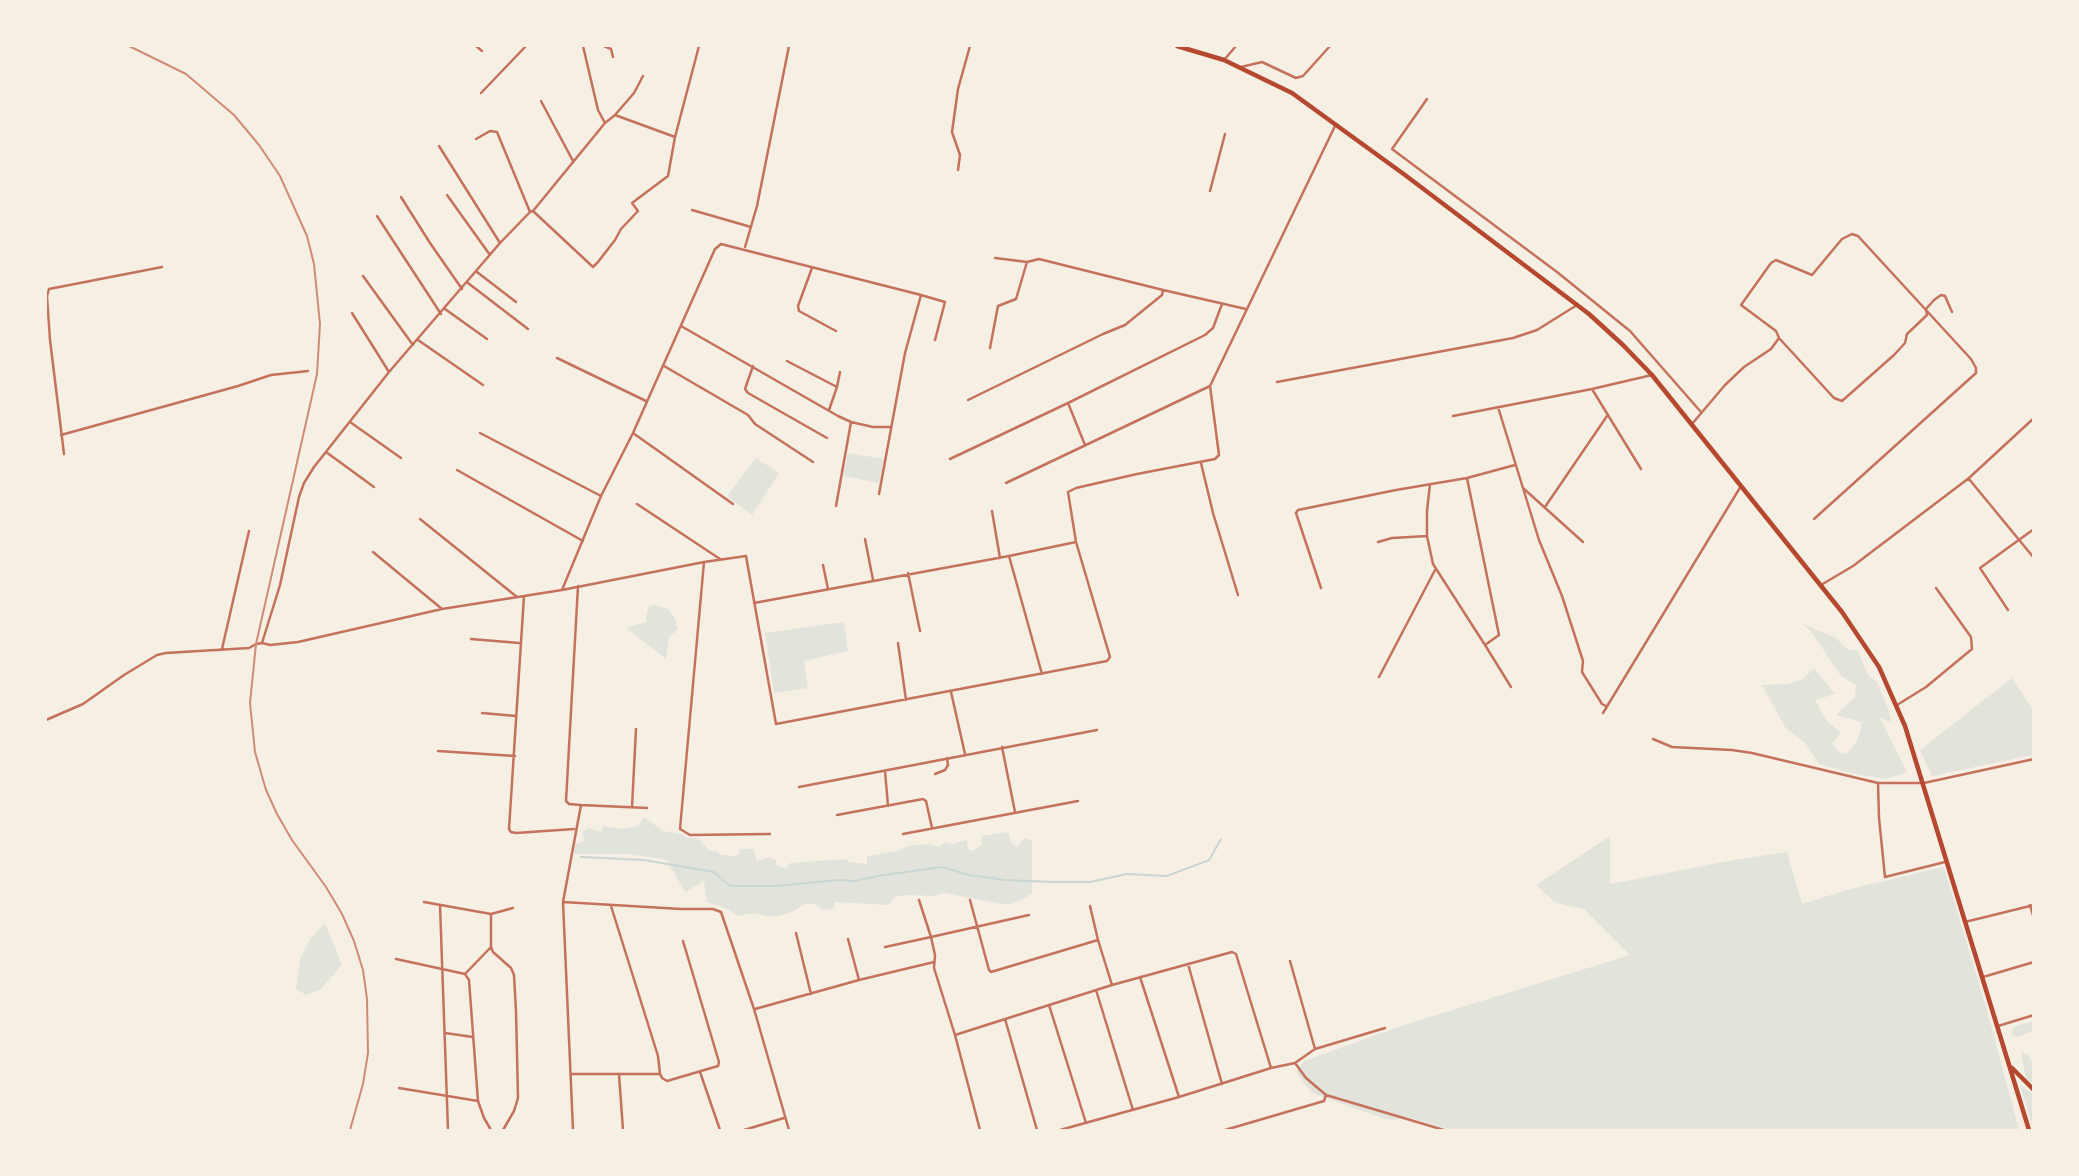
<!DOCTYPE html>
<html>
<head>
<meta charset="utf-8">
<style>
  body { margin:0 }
  #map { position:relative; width:2079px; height:1176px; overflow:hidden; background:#f6efe4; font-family:"PT Sans Narrow",sans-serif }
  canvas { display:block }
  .frame { position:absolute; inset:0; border:47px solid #f6efe4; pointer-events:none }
</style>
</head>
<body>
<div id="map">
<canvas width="2079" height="1176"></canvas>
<div class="frame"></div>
</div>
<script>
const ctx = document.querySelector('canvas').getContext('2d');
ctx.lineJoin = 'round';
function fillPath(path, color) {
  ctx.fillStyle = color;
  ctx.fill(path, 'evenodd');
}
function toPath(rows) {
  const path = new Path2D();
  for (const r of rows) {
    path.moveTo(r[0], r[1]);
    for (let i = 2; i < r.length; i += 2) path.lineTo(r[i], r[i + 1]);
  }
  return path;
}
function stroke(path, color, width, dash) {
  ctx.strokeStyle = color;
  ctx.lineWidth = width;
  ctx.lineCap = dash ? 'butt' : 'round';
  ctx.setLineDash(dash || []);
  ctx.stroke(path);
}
fillPath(toPath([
  [848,453,884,459,879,483,843,476],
  [756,458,779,473,752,515,727,496],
  [655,605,668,609,674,617,678,629,669,637,666,659,626,628,646,622,647,611,650,606],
  [844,622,848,651,804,661,808,688,774,693,765,633],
  [1801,623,1836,638,1847,649,1858,651,1868,675,1877,682,1888,708,1891,722,1880,718,1907,772,1886,779,1852,773,1819,764,1806,744,1785,727,1762,685,1788,684,1803,679,1814,668,1835,694,1815,700,1826,720,1841,733,1832,743,1839,752,1846,754,1856,743,1861,728,1861,722,1836,715,1855,697,1856,685,1841,676,1810,630],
  [2012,678,2033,710,2033,755,1932,776,1920,750],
  [644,817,663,831,682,834,688,838,698,838,710,851,716,851,721,855,727,855,731,857,739,854,739,849,753,849,757,861,770,857,776,860,777,865,786,869,790,863,846,859,849,862,867,864,867,856,898,851,908,846,928,844,940,847,945,842,952,844,967,840,968,849,973,851,982,844,981,836,1008,832,1012,844,1018,846,1024,838,1032,840,1032,894,1012,904,1003,904,944,893,932,896,907,895,895,897,889,905,834,902,835,908,824,910,814,904,807,903,792,912,778,916,765,916,755,913,737,916,728,909,707,902,704,881,685,892,667,860,628,854,576,854,574,852,575,844,584,841,582,832,589,828,601,832,603,826,622,829,638,826],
  [1610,836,1610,884,1734,860,1787,852,1802,904,1850,889,1944,867,1989,1017,2019,1130,1452,1130,1408,1117,1393,1120,1382,1118,1312,1093,1301,1079,1296,1072,1304,1061,1401,1026,1630,955,1584,909,1556,903,1536,885],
  [325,923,342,965,320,990,306,995,296,989,300,959,311,938],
  [2033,1021,2033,1031,2018,1037,2012,1035,2012,1029,2016,1026],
  [2021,1052,2028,1054,2032,1062,2033,1084,2026,1080],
  [2020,1085,2033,1094,2033,1130]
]), '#e2e4dc');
stroke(toPath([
  [581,857,644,860,714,872,730,886,775,886,840,880,854,881,884,875,942,867,969,875,1005,880,1053,882,1090,882,1127,874,1167,876,1209,860,1221,839]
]), '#c9d6d2', 2);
stroke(toPath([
  [476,46,482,51],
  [604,46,611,49,613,57],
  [1224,60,1236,46],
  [1241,67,1262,62,1296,78,1303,76,1330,46],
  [481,93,526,46],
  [1427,99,1392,149,1557,272,1630,331,1701,412],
  [541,101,573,161],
  [615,115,634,93,643,76],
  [605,123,615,115,675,137],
  [476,139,490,131,497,132,530,212],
  [439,146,500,243],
  [958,170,960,155,952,132,958,89,970,46],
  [1210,191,1225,134],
  [447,195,490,255],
  [401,197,430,243,462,289],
  [692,210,751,227],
  [533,211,593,267,598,262,615,240,621,229,638,211,632,203,668,176,675,137,699,46],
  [377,216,441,314],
  [745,247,757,206,789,46],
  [995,258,1027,262,1039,259,1163,290],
  [812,268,798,306,799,311,836,331],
  [477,272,516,302],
  [363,276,413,345],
  [468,283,528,329],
  [921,295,945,302,935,340],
  [445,309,487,339],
  [352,313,389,372],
  [681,326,838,416,851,422,873,427,890,427],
  [1779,338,1834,398,1842,401,1894,355,1905,343,1907,334,1927,315,1926,309,1934,300,1941,295,1945,296,1952,312],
  [418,340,483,385],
  [990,348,998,306,1016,299,1027,262],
  [557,358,646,401],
  [787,361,837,387,829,410],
  [664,366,748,415,755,424,813,462],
  [753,366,745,389,748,393,827,438],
  [1277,382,1513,338,1537,330,1577,305],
  [837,387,840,372],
  [1592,389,1641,469],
  [968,400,1103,334,1125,325,1162,295,1163,290,1246,309],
  [1068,403,1085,445],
  [1498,407,1539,540,1562,596,1583,661,1582,672,1602,704,1606,706],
  [1453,416,1592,389,1652,375],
  [350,422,401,458],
  [1692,424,1725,385,1744,367,1771,349,1779,338,1776,331,1741,305,1771,263,1776,260,1812,275,1842,239,1852,234,1858,236,1971,359,1976,368,1976,373,1814,519],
  [480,433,601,496],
  [633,433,733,504],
  [61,435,238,386,271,375,308,371],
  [326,452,374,487],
  [64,454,50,340,47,296,49,289,162,267],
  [950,459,1068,403,1205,335,1213,328,1222,304],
  [1201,463,1213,513,1238,595],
  [457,470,583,541],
  [1467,478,1499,635,1485,645,1511,687],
  [1969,479,2034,558],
  [1006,483,1210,386],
  [1430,484,1427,511,1427,536,1433,564,1485,645],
  [1523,488,1583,542],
  [637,504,720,559],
  [836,506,851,422],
  [1545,507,1607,416],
  [992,511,1000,558],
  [420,519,517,597],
  [865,539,873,580],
  [1378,542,1392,538,1427,536],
  [373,552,442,609],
  [1009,556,1042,674],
  [704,562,680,829,690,835,770,834],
  [823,565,828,589],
  [908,573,920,631],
  [1821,585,1853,566,1969,478,2034,418],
  [578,586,566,801,569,804,581,805,647,808],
  [1321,588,1296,513,1298,510,1396,490,1467,478,1515,465],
  [562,590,601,496,633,433,715,249,721,244,921,295,905,353,879,494],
  [524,596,509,829,511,832,516,833,574,829],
  [754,603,1009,556,1076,542],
  [2008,610,1980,568,2034,529],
  [471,639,519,643],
  [262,643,280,585,299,497,304,483,314,467,389,372,500,243,530,212,533,211,605,123,598,110,583,46],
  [898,643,906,700],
  [222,649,249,531],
  [1379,677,1435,570],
  [951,692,965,754],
  [1897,705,1926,687,1972,649,1971,637,1936,588],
  [482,713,516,716],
  [1603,713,1741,486],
  [46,720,83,704,124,675,157,655,166,653,249,648,256,644,262,643,270,645,298,642,442,609,562,590,704,562,746,556,776,724,1107,661,1110,657,1076,542,1068,492,1076,488,1137,474,1215,459,1219,455,1210,386,1335,126],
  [1653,739,1672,747,1732,750,1752,753,1878,783,1924,783,2034,759],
  [1002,747,1015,812],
  [438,751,515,756],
  [885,771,888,806],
  [935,774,945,770,948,765,947,758],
  [1878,783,1879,818,1885,877,1945,862],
  [799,787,1097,730],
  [632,807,636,729],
  [837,815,923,799,926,801,932,828],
  [903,834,1078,801],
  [970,900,989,970,991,972,1098,940],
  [424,902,491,914,513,908],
  [563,902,681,909,713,909,721,912,754,1009,789,1130],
  [440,905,448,1130],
  [2030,905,2034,919],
  [611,906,658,1056,660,1074],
  [1090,906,1098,940,1112,985],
  [491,914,491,947,493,952,511,968,514,975,516,1011,518,1098,514,1111,503,1130],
  [1965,922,2034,905],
  [796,933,811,994],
  [848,939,859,980],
  [885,947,931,937,919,900],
  [396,959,465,974,469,980,478,1101,484,1118,491,1130],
  [1290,961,1315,1049],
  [1188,964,1222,1084],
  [465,974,491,947],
  [1140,977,1179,1097],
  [1983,977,2034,962],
  [1096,990,1133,1110],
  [1049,1005,1086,1123],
  [755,1009,859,980,934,962],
  [1005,1019,1037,1130],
  [1998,1026,2034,1015],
  [445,1033,473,1037],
  [955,1035,1112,985,1232,952,1236,954,1271,1068],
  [1295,1063,1306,1078,1326,1095,1444,1130],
  [700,1072,720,1130],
  [571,1074,660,1074,662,1078,667,1081,718,1066,719,1062,683,941],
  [619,1074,623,1130],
  [399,1088,478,1101],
  [573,1130,563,902,581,805],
  [744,1130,784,1118],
  [980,1130,955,1035,934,968,935,955,931,937,1029,915],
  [1060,1130,1179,1097,1271,1068,1295,1063,1315,1049,1385,1028],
  [1225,1130,1324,1101,1326,1095]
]), '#c5725c', 2.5);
stroke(toPath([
  [1177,46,1224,60,1292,93,1405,175,1589,314,1623,345,1652,375,1842,612,1879,667,1905,726,2029,1130],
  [2012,1068,2034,1090]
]), '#b5482f', 4.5);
stroke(toPath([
  [129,46,186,74,234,115,259,145,280,176,307,236,314,264,320,324,317,374,256,644,250,703,255,752,266,790,277,814,292,840,326,887,342,914,354,941,363,970,367,999,368,1053,363,1084,350,1130]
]), '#cf8b77', 2);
</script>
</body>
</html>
